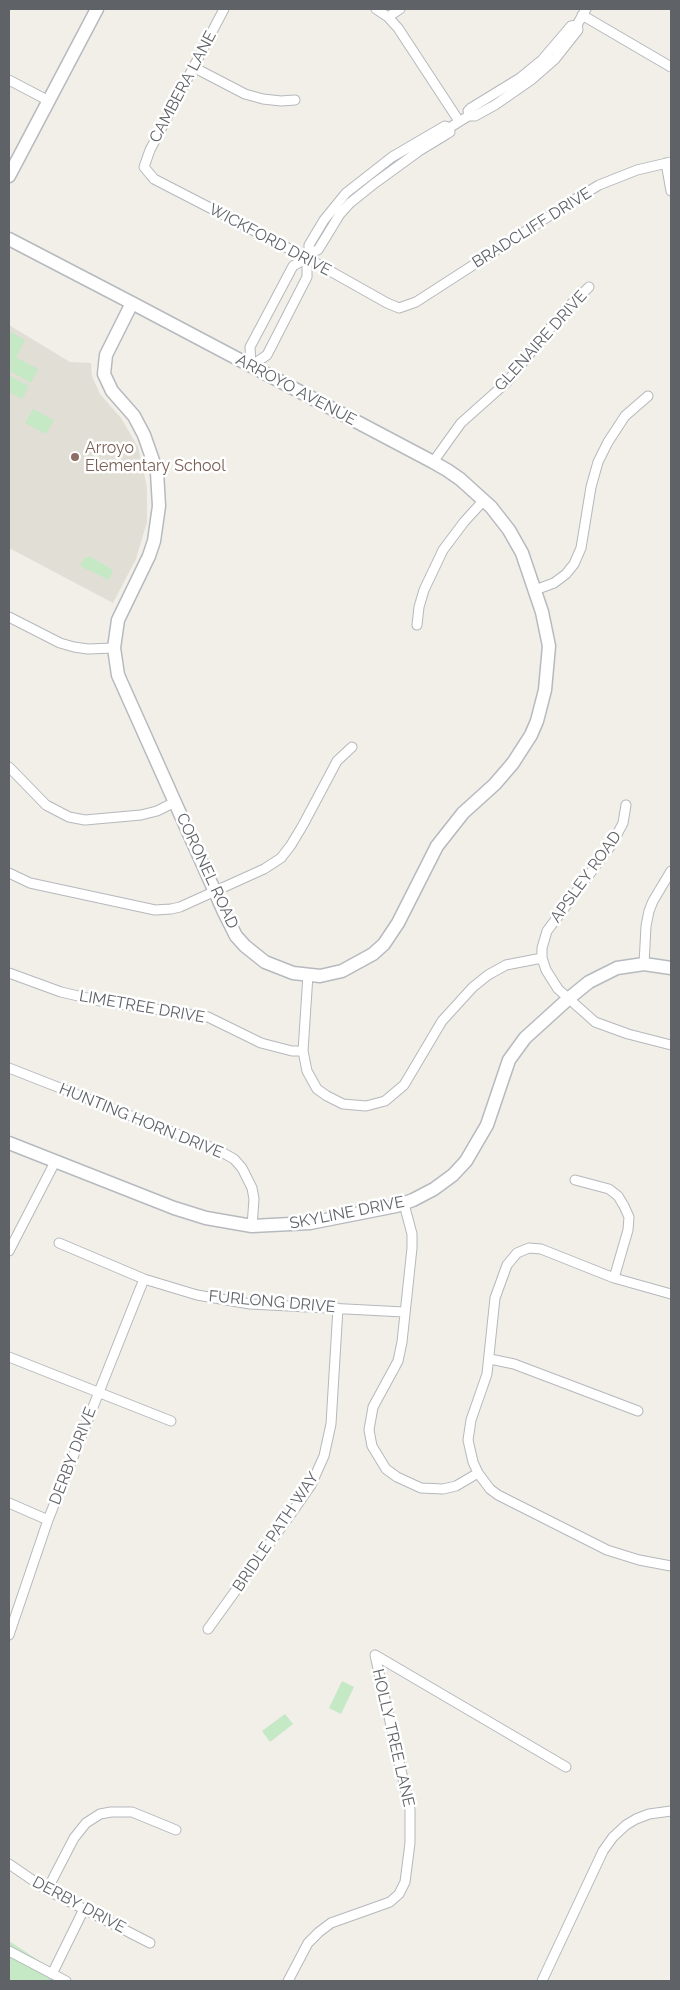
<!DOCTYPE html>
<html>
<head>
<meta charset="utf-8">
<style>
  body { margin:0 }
  #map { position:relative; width:680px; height:1990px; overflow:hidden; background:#f1efe8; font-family:Raleway,sans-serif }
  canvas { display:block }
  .frame { position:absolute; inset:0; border:10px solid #5f6368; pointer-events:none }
</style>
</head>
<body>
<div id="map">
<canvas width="680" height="1990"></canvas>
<div class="frame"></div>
</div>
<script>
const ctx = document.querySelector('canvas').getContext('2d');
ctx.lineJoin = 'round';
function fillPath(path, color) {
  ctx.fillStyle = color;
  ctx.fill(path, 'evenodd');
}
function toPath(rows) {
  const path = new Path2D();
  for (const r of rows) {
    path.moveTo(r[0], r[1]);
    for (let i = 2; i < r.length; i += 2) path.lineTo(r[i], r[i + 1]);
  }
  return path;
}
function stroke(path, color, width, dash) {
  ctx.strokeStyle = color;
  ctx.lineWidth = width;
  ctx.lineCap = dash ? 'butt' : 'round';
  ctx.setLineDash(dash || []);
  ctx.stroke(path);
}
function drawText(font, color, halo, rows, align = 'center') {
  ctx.font = font + ' Raleway,sans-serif';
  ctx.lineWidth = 5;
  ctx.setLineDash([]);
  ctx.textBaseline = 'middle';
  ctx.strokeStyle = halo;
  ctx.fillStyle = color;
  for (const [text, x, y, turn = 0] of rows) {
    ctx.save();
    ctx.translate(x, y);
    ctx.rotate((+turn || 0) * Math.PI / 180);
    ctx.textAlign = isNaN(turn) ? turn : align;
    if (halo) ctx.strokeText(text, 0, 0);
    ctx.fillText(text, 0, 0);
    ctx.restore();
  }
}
fillPath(toPath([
  [9,325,70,362,91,363,92,376,100,394,121,418,138,447,147,487,147,522,136,559,113,603,9,548]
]), '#e1ded6');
fillPath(toPath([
  [9,331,25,340,9,372],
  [17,358,38,369,31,383,10,371],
  [9,375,29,386,22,399,9,392],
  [33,409,54,420,46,434,25,423],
  [89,556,113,570,109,580,80,566,85,557,88,558],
  [342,1681,354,1687,341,1714,329,1708],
  [285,1714,293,1724,270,1742,262,1731],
  [9,1941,70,1981,9,1981]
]), '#c5e8c5');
const street = toPath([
  [224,9,150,150,144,167,154,179,307,258,387,303,399,308,416,302,574,200,599,185,637,170,671,162],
  [376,9,388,17,398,28,459,121],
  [582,15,671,67],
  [388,17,400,9],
  [577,25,571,26,542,60,520,78,471,108,468,111,470,116,475,116,495,105,531,80,555,59,578,30,577,25,586,9],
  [193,67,245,94,263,99,281,101,295,100],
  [9,80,49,101],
  [449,128,450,132,447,134,419,151,375,183,350,203,340,214,318,250,311,252,309,249,309,245,324,220,346,193,392,157,445,126,449,128,470,115],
  [666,163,671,191],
  [307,258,293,266,250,347,251,366,267,355,307,277,307,258,310,254],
  [433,462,461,423,507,382,563,312,589,287],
  [535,590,554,583,566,574,574,564,581,548,591,487,598,462,608,442,625,416,648,396],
  [9,617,60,643,74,647,88,649,114,648],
  [417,625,419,607,424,590,443,550,464,522,484,500],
  [9,767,46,805,69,817,85,820,141,815,157,811,175,802],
  [626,805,623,823,612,844,547,931,542,948,542,958,546,970,558,989,595,1022,628,1034,671,1045],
  [9,873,30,883,155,910,171,909,180,907,264,869,281,858,291,845,303,825,337,761,352,747],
  [644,964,646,926,649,911,653,901,671,871],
  [9,973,61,992,100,1001,208,1017,261,1043,292,1051,303,1051],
  [308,975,303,1051,307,1071,317,1089,327,1096,343,1104,366,1106,385,1101,404,1085,442,1021,473,987,488,975,506,965,542,958],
  [9,1068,218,1150,234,1159,242,1168,252,1188,254,1199,252,1226],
  [575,1180,609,1189,618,1196,624,1206,629,1217,628,1230,614,1278],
  [404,1204,412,1234,412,1248,402,1342,398,1361,373,1407,369,1430,372,1446,386,1469,397,1477,421,1488,443,1489,456,1486,478,1473],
  [59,1243,144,1279,197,1295,250,1304,404,1312],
  [9,1251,55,1162],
  [671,1294,614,1278,541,1249,529,1248,517,1253,507,1265,495,1298,487,1374,471,1420,468,1440,473,1462,478,1473,490,1489,498,1495,607,1550,639,1560,671,1566],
  [9,1357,171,1421],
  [490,1359,514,1364,638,1411],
  [9,1503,48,1520],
  [208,1629,295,1508,311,1485,324,1456,331,1424,338,1308],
  [9,1635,48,1520,144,1279],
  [375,1655,566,1767],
  [9,1864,47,1890,150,1943],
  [47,1890,74,1838,86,1823,100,1814,111,1812,132,1812,176,1830],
  [9,1951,66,1981],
  [52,1974,84,1909],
  [288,1981,308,1943,319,1932,331,1923,390,1902,399,1894,405,1882,410,1843,410,1810,375,1655],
  [542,1981,603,1851,613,1837,626,1825,636,1819,649,1814,671,1811]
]);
const secondary = toPath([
  [9,176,97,9],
  [9,239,132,303,433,462,447,470,460,479,491,507,509,530,522,553,542,612,549,646,545,690,537,721,531,735,513,763,495,784,463,813,437,846,398,923,384,944,373,954,342,971,320,976,293,973,265,962,245,946,236,936,224,912,118,675,114,648,118,620,149,556,154,541,159,506,157,472,144,435,134,416,112,391,104,374,106,355,132,303],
  [9,1143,174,1208,206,1218,252,1226,310,1223,396,1206,413,1200,434,1189,453,1175,466,1161,487,1125,509,1060,525,1038,568,999,589,982,617,968,644,964,671,968]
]);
stroke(street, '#b5b8bc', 11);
stroke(secondary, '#b6babf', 15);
stroke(street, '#fff', 9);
stroke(secondary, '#fff', 12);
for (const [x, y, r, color] of [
  [75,457,5,"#8d6e63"]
]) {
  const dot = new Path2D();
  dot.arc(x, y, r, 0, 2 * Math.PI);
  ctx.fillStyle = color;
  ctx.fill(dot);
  stroke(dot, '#fff', 2);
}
drawText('16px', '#5f6368', '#fff', [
  ["CAMBERA LANE",183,87,-62],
  ["BRADCLIFF DRIVE",532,228,-32],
  ["WICKFORD DRIVE",270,240,28],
  ["GLENAIRE DRIVE",541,341,-48],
  ["ARROYO AVENUE",296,390,28],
  ["CORONEL ROAD",207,871,65],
  ["APSLEY ROAD",586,877,-54],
  ["LIMETREE DRIVE",142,1007,10],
  ["HUNTING HORN DRIVE",141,1121,22],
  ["SKYLINE DRIVE",347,1213,-11],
  ["FURLONG DRIVE",272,1302,5],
  ["DERBY DRIVE",73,1456,-69],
  ["BRIDLE PATH WAY",276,1532,-56],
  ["HOLLY TREE LANE",393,1738,77],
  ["DERBY DRIVE",79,1905,28]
]);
drawText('16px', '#785e54', '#fff', [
  ["Arroyo",85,448],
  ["Elementary School",85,466]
], 'left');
</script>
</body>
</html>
